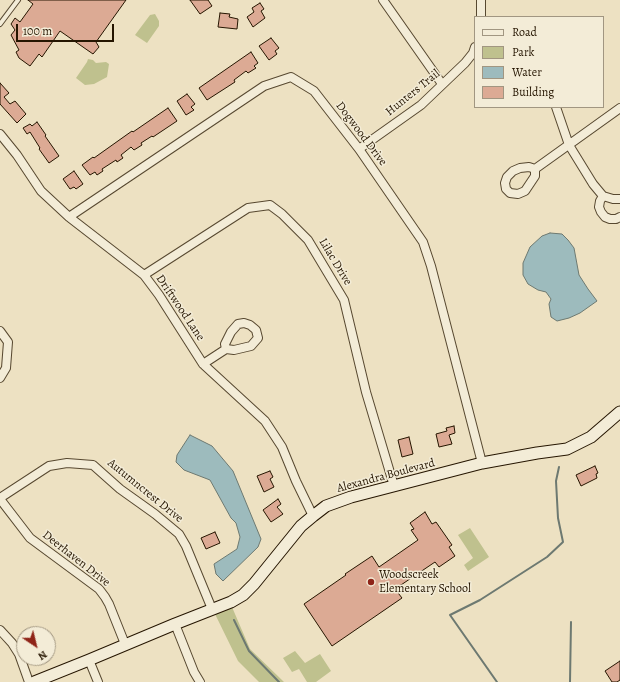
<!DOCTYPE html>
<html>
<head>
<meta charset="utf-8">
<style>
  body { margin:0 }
  #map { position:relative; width:620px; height:682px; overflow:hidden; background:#ede1c2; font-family:Alegreya,serif }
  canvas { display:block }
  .legend { position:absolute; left:474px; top:16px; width:130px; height:92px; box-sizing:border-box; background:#f3ecd7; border:1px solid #a19681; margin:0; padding:5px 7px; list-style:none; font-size:12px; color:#251500 }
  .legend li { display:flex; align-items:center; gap:8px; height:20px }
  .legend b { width:20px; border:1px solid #a19681 }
  .north { position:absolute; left:16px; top:626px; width:40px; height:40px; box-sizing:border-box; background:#f3ecd7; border:1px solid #a19681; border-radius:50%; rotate:145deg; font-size:11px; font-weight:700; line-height:16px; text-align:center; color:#251500 }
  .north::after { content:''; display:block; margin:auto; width:14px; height:18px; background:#8f2418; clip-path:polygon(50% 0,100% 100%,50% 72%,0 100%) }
  .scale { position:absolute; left:16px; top:24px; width:98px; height:18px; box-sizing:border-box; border:2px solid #251500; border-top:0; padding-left:5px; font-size:12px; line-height:14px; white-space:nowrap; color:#251500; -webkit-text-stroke:3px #f3ecd7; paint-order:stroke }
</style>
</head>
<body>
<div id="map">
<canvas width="620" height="682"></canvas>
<ul class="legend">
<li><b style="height:5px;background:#f3ecd7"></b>Road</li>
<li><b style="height:11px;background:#bfc18e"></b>Park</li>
<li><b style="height:11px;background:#9dbbbd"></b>Water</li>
<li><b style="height:11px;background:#dcaa94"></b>Building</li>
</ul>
<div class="north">N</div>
<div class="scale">100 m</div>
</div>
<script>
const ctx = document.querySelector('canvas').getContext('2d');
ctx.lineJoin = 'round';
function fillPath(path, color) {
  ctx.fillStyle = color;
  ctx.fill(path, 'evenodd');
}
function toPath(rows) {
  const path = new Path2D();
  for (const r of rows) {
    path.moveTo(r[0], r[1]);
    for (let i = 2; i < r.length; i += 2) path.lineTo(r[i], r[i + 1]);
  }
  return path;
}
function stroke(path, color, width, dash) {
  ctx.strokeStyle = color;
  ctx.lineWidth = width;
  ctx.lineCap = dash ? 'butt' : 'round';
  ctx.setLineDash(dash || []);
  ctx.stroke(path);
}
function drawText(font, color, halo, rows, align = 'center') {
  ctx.font = font + ' Alegreya,serif';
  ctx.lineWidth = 3;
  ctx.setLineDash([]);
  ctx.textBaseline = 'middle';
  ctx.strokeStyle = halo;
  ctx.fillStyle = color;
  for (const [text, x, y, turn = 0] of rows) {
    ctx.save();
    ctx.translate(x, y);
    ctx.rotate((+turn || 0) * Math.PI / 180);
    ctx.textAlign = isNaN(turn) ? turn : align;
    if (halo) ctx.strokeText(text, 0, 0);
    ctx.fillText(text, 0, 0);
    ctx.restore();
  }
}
fillPath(toPath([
  [155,14,159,21,159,26,147,43,135,35,150,15],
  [88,59,93,60,96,63,106,62,109,64,107,77,94,84,85,85,76,78,87,62],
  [470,528,489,557,468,571,464,565,473,558,458,535],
  [232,607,250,649,284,682,259,682,238,661,215,614],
  [295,651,305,663,320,654,331,671,316,682,307,682,299,669,292,672,283,658]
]), '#bfc18e');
const water = toPath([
  [550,233,562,234,568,240,574,248,579,275,588,289,597,301,580,313,569,318,557,321,551,317,549,304,551,299,546,292,538,290,528,284,523,275,523,263,530,247,542,236,550,233],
  [190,435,212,446,233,471,261,539,258,547,223,581,216,574,214,564,237,549,240,537,236,523,231,518,210,480,184,470,176,462,177,455,190,435]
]);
fillPath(water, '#9dbbbd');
stroke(water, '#6d7971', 1);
stroke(toPath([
  [234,620,249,651,279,682],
  [497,682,450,615,480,600,547,557,563,542,558,518,556,481,559,467],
  [570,682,571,622]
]), '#6d7971', 2);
const building = toPath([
  [28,0,126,0,96,42,99,47,93,54,60,31,42,57,39,54,30,66,19,58,16,52,19,50,11,35,15,30,11,24,15,18,20,22,33,4,28,0],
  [190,0,208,0,212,6,200,14,190,0],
  [260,3,264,9,261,11,265,18,253,27,247,17,254,12,252,8,260,3],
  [220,13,230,14,229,17,238,19,237,29,218,27,220,13],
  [271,38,279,48,275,51,277,54,269,60,259,46,271,38],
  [251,52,258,63,254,66,256,68,248,73,246,71,234,80,235,82,207,100,199,88,251,52],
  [0,83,9,93,4,97,10,104,15,101,26,114,17,123,0,104,0,83],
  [187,94,195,104,191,107,194,110,186,115,177,101,187,94],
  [168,108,177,121,153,137,152,136,141,143,142,145,134,150,131,147,121,155,123,158,117,162,116,160,102,169,103,171,97,175,95,172,90,175,82,165,93,157,94,158,132,131,133,132,168,108],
  [37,122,46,135,45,136,59,156,49,163,39,149,40,148,30,132,27,134,23,128,30,124,32,126,37,122],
  [74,171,83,184,76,189,74,187,70,189,63,179,74,171],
  [454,426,455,433,449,435,452,444,439,447,436,434,447,431,446,428,454,426],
  [409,437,413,454,402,457,398,440,409,437],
  [595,466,598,473,596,474,597,478,581,486,576,475,595,466],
  [270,471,273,477,270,479,274,487,264,492,257,476,270,471],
  [278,499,281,504,277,507,283,514,271,522,263,510,278,499],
  [425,512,432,524,436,522,452,545,449,547,455,556,439,567,435,562,395,589,402,598,332,646,304,604,346,575,345,574,372,556,379,567,418,540,411,530,414,529,410,523,425,512],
  [215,532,220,543,206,549,201,538,215,532],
  [620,661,620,680,617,682,612,682,605,671,620,661]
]);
fillPath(building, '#dcaa94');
stroke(building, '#251500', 1);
const lane = toPath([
  [0,24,18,0]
]);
const street = toPath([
  [383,0,442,84],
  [481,17,481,0],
  [556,107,569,145,593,184,603,196,613,199,620,199],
  [0,134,17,155,41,191,69,217,144,275,159,295,203,364,265,421,282,447,296,481,313,516],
  [359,149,421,105,465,63,473,53,475,47],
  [535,169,529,167,520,168,513,171,507,177,505,183,506,189,510,193,518,194,525,191,535,176,535,169,620,108],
  [603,196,600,201,599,207,601,212,605,217,610,219,616,219,620,217],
  [69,217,264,86,291,77,314,91,359,149,423,242,431,266,482,463],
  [144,275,248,208,270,205,282,214,308,240,344,300,366,392,394,486],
  [0,331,8,342,6,368,0,378],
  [203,364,226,349,234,350,251,346,258,338,256,330,250,325,244,323,238,324,231,332,225,344,226,349],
  [0,498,49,466,67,463,93,465,120,489,155,514,179,534,186,546,212,609],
  [0,499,30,538,99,589,105,597,109,604,125,644],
  [175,624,194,672,200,682],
  [0,630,12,643,19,654,29,682],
  [89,660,98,682]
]);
const secondary = toPath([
  [34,682,89,660,175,624,231,602,243,595,254,584,301,526,313,516,326,506,351,497,482,463,537,453,567,449,591,437,620,412]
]);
stroke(lane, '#574830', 6);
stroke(street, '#574830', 10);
stroke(secondary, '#251500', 13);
stroke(lane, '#f3ecd7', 4);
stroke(street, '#f3ecd7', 8);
stroke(secondary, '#f3ecd7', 11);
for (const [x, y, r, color] of [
  [371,582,4,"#8f2418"]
]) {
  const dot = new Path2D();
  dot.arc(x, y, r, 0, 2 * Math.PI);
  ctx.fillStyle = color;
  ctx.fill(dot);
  stroke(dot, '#f3ecd7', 1.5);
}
drawText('12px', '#251500', '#f3ecd7', [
  ["Hunters Trail",413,93,-39],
  ["Dogwood Drive",361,134,53],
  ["Lilac Drive",335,262,59],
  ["Driftwood Lane",180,308,56],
  ["Alexandra Boulevard",386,476,-15],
  ["Autumncrest Drive",145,491,39],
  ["Deerhaven Drive",76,559,38]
]);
drawText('12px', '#251500', '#f3ecd7', [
  ["Woodscreek",379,575],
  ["Elementary School",379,589]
], 'left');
</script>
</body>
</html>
